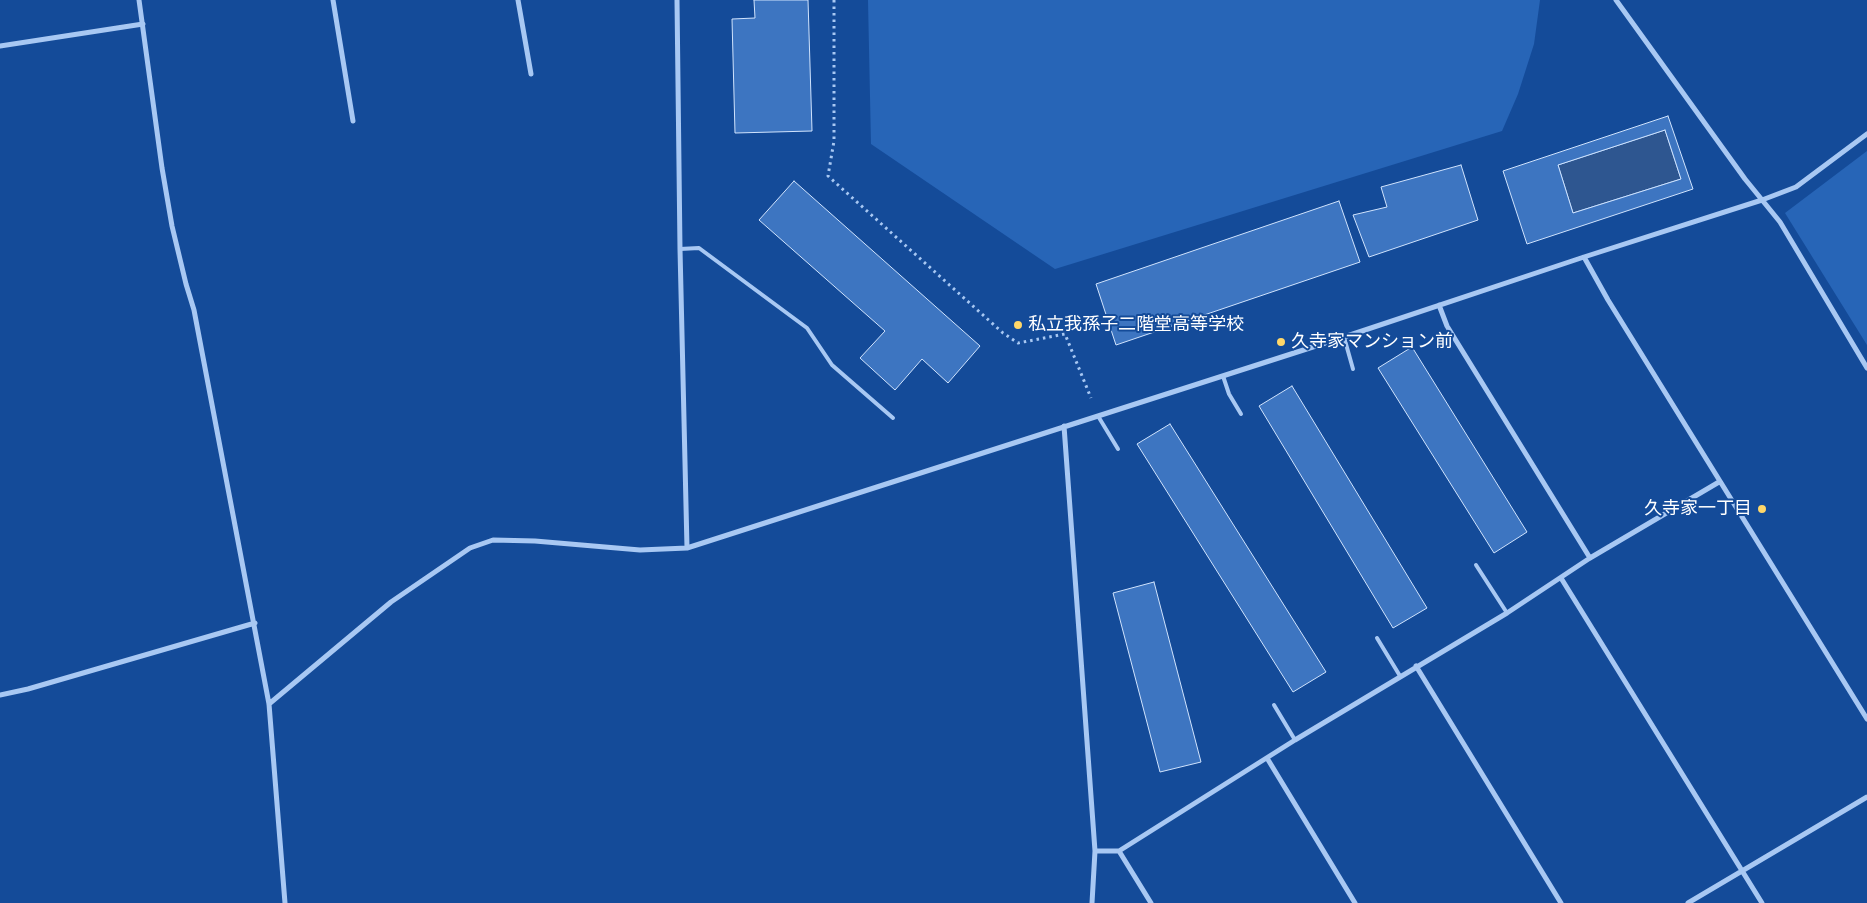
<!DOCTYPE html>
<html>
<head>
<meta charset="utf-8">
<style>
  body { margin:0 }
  canvas { display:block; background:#144b99 }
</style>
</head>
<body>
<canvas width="1867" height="903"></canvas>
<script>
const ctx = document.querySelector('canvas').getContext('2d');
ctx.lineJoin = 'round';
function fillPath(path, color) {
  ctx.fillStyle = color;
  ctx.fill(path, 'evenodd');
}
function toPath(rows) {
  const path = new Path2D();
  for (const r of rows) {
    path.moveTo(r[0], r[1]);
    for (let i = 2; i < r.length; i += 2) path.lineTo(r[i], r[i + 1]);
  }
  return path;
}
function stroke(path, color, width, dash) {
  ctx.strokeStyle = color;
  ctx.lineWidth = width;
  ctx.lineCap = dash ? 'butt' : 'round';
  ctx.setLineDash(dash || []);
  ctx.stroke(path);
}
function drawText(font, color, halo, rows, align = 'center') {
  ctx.font = font + ' Helvetica,"Noto Sans JP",sans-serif';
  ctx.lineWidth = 4;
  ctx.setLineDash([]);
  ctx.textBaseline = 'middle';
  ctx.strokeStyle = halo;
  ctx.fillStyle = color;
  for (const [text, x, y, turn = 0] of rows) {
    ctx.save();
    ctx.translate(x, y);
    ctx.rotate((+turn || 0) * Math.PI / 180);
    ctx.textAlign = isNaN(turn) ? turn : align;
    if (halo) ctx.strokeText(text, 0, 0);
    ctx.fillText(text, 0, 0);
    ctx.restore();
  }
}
fillPath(toPath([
  [868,0,1540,0,1534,44,1518,94,1502,131,1055,269,871,144],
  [1867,151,1867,345,1785,213]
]), '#2765b7');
const water = toPath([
  [1665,130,1681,179,1573,213,1558,165,1665,130]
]);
fillPath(water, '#2e5690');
stroke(water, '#9ac2f6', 1);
const building = toPath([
  [754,0,808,0,812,131,735,133,732,19,755,18,754,0],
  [1668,116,1693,189,1527,244,1503,171,1668,116],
  [1665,130,1681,179,1573,213,1558,165,1665,130],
  [1461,165,1478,220,1369,257,1353,215,1387,207,1381,187,1461,165],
  [794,181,980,346,948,383,922,359,895,390,860,358,885,331,759,220,794,181],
  [1339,201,1360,262,1116,345,1096,284,1339,201],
  [1412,347,1527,532,1494,553,1378,368,1412,347],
  [1292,386,1427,608,1393,628,1259,406,1292,386],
  [1170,424,1326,672,1293,692,1137,444,1170,424],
  [1154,582,1201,762,1160,772,1113,593,1154,582]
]);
fillPath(building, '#3d75c1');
stroke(building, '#d0e3fd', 1);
stroke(toPath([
  [834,0,834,141,828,176,1003,333,1018,343,1065,334,1091,398]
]), '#a8c8f3', 3, [2.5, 4]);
stroke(toPath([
  [680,249,699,248,807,328,832,365,893,418],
  [1344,337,1353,369],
  [1223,376,1229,394,1241,414],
  [1098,416,1118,449],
  [1476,565,1507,613],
  [1377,638,1400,676],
  [1274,705,1295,740]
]), '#a8c8f3', 4);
stroke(toPath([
  [139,0,162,168,172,226,186,284,194,310,269,704,285,903],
  [333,0,353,121],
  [518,0,531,74],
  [677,0,680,249,687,548],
  [1616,0,1745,179,1780,222,1867,368],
  [0,46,143,24],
  [1584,257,1608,300,1867,719],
  [1439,305,1447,326,1590,558],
  [1064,426,1095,851,1092,903],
  [1561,578,1762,903],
  [1416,666,1561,903],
  [0,695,28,689,255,623],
  [269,704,391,602,470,548,493,540,535,541,640,550,687,548,1344,337,1584,257,1762,200,1796,187,1867,134],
  [1267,758,1355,903],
  [1095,851,1119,851,1295,740,1507,613,1590,558,1719,482],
  [1119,851,1151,903],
  [1688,903,1867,797]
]), '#a8c8f3', 5);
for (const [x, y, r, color] of [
  [1018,325,5,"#ffd769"],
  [1281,342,5,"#ffd769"],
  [1762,509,5,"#ffd769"]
]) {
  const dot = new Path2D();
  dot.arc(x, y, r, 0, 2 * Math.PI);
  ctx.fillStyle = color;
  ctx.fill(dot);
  stroke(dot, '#144b99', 2);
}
drawText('18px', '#fff', '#144b99', [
  ["私立我孫子二階堂高等学校",1028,325],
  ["久寺家マンション前",1291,342],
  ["久寺家一丁目",1752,509,"right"]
], 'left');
</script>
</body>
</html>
